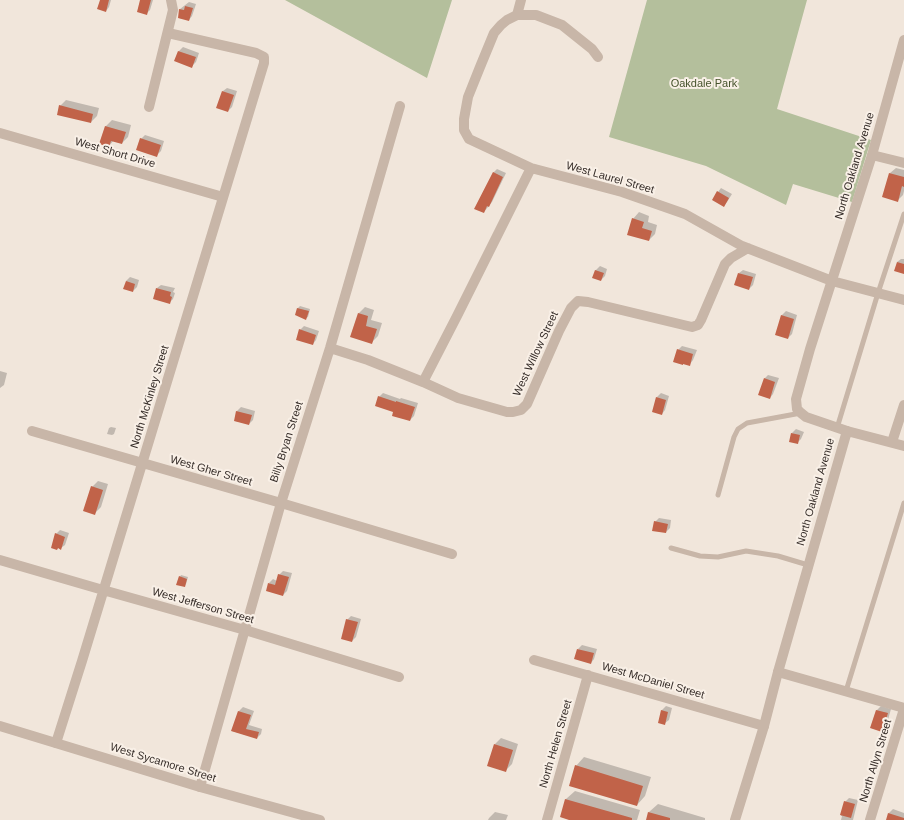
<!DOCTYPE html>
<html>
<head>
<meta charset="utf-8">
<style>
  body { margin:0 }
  canvas { display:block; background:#f1e6db }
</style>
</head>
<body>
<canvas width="904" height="820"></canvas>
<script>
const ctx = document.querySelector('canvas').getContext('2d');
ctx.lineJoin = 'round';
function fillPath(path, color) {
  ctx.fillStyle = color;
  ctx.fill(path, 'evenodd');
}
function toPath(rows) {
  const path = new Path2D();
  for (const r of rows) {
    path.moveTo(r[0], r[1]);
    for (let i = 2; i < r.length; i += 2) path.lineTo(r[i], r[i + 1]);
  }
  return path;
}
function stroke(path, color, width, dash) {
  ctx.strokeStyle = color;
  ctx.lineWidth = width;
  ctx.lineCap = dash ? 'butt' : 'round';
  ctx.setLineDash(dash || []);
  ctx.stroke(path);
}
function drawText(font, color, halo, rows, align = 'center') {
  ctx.font = font + ' Helvetica,sans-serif';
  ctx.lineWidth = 4;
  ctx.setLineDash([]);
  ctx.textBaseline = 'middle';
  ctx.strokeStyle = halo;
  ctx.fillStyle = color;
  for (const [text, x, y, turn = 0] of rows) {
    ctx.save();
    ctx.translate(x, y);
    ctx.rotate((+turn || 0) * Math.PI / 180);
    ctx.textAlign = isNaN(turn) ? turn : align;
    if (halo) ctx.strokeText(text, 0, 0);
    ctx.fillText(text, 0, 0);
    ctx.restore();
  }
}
fillPath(toPath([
  [285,0,452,0,427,78],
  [647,0,807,0,777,109,871,140,852,202,793,184,786,205,706,166,609,137]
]), '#b4bf9c');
fillPath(toPath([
  [101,0,111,0,109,7,106,11],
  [141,0,153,0,150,10,146,14],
  [189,2,196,4,192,16,189,20,179,18,180,9],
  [183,47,199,53,196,62,192,66,176,60,179,51],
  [227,88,237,91,232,107,228,111,223,91],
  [66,100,99,108,97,116,91,122,60,106],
  [112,120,131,125,128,137,122,143,114,140,109,146,101,143,106,126],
  [145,135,164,141,161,151,157,155,141,139],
  [896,168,904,170,904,191,903,195,897,201,890,173],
  [497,169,506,173,492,202,484,212,493,173],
  [721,188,732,194,727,202,723,206,718,192],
  [639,212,649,216,648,222,657,225,655,234,649,240,633,219],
  [901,259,904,259,904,273,897,262],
  [600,266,607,269,605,276,601,280,594,278,596,270],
  [743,270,756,274,753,285,749,289,739,273],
  [130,277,139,280,137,287,133,291,126,281],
  [161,285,175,288,173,292,175,293,173,299,169,303,157,288],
  [300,306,310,309,308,317,306,318,296,314,298,308],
  [365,307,374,310,371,320,382,323,378,336,372,342,358,314],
  [786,311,797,315,792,334,788,338,782,315],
  [304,326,319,331,316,340,313,344,300,330],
  [682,346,697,350,693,360,690,364,678,350],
  [0,371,7,373,4,385,0,388],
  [768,375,779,378,773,394,770,398,765,378],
  [383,393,400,399,401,398,418,403,414,416,410,420,394,412,379,397],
  [661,393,669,396,665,410,662,414,657,397],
  [241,407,255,411,253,420,249,424,235,421,237,411],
  [111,427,116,428,114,434,112,435,107,434,109,428],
  [796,429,804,432,801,439,797,443,792,433],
  [98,481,108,484,101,507,95,513,92,487],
  [659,518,671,520,670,528,666,532,655,522],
  [60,530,69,533,65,545,61,548,58,548,57,549,56,534],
  [283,571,292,573,287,591,283,595,269,583,273,579,277,581,279,575],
  [181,575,188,577,186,584,184,586,180,577],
  [351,616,361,619,356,637,352,641,347,620],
  [582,645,597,649,594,659,591,663,578,649],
  [666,706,672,708,669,720,665,723,659,722,662,710],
  [881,706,891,709,886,727,882,731,872,728,877,710],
  [243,707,254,711,249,725,262,729,261,734,257,738,232,731,239,711],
  [501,738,518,744,512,764,506,770,495,744],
  [584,757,651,777,645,796,637,805,576,766],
  [575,791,640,810,637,820,573,820,561,817,566,799],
  [849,798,858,800,853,820,841,820,842,816,841,816,845,802],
  [658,804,705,818,705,820,647,820,649,812],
  [893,809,904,813,904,820,887,820,889,813],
  [495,812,508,815,506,820,488,820,489,818]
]), '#0003');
fillPath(toPath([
  [100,0,109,0,106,12,97,9],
  [140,0,151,0,147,15,137,12],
  [185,6,193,8,189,21,178,18,179,9,184,10],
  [178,51,196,57,192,68,174,61],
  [222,91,234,95,228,112,216,108],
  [59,105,93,114,91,123,57,115],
  [105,126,126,132,122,144,111,141,109,147,99,144],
  [140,138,161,145,157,157,136,150],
  [493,172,503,177,489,207,487,206,484,213,474,209],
  [889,173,904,177,904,187,902,186,898,202,882,197],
  [717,191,729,198,724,207,712,200],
  [632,218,644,222,642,228,652,231,649,241,627,235],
  [897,262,904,264,904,274,894,271],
  [595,270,604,273,601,281,592,278],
  [738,273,753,277,749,290,734,285],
  [126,281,135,284,133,292,123,289],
  [156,288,171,292,170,296,172,297,170,304,153,299],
  [297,308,309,311,306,320,295,315],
  [358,313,368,316,366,326,377,329,372,344,350,337],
  [781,315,794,319,788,339,775,335],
  [299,329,316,335,313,345,296,340],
  [677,349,693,354,690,366,683,364,683,365,673,362],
  [764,378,775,382,770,399,758,395],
  [378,396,396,402,396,401,415,407,410,421,392,416,393,412,375,406],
  [656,397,666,400,662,415,652,412],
  [236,411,252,415,249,425,234,421],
  [791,433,800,435,798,444,789,442],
  [91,486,103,490,95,515,83,511],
  [654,521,668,524,666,533,652,531],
  [55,533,65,537,61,550,58,548,57,550,51,548],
  [278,574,289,577,283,596,266,591,268,583,275,585],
  [179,576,187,579,185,587,176,585],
  [346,619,358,622,352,642,341,639],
  [577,649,594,653,591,664,574,659],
  [661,710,668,712,665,725,658,723],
  [876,710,888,713,882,732,870,728],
  [238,711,251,715,246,729,259,732,257,739,231,731],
  [494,744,513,750,506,772,487,766],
  [575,765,643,786,637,806,569,786],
  [565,799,632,818,632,820,569,820,560,817],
  [844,801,855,804,851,818,840,815],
  [648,812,670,818,670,820,646,820],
  [888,813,904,818,904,820,886,820]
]), '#c16349');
stroke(toPath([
  [837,428,878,293,904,214],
  [718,495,734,437,738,429,747,423,801,413],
  [671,548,700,556,718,557,746,551,778,556,808,565],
  [846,691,904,503]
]), '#c8b6a8', 5);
stroke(toPath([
  [521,0,517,15,507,20,501,25,494,33,480,67,468,97,464,119,464,130,469,139,531,168,622,192,685,214,742,246,832,281,904,300],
  [517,15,536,15,562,25,592,49,598,57],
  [149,107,173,10,171,0],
  [0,133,223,197],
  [872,155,904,163],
  [330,348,368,360,423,382,458,398,507,412,513,412,521,410,527,404,559,331,571,308,578,301,588,302,692,327,698,325,701,320,725,264,731,258,748,248],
  [423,382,457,316,531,168],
  [32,431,281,503,452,554],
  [847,431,806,417,801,413,797,409,796,399,810,349,872,155,904,40],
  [892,442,904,405],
  [0,560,103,590,245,630,399,677],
  [534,660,764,726],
  [778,672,904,708],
  [56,743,82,661,264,63,264,57,256,53,168,33],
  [200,787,281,503,330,348,400,106],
  [547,820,588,675],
  [870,820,904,709]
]), '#c8b6a8', 10);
stroke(toPath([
  [0,726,200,787,320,820],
  [735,820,764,726,778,672,847,431,904,446]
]), '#c8b6a8', 10);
drawText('11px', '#46532c', '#f9f0e7', [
  ["Oakdale Park",704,84]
]);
drawText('11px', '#352c28', '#f9f0e7', [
  ["West Short Drive",115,153,16],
  ["North Oakland Avenue",855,166,-73],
  ["West Laurel Street",610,178,16],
  ["West Willow Street",536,354,-65],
  ["North McKinley Street",150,397,-73],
  ["Billy Bryan Street",287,442,-72],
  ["West Gher Street",211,471,16],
  ["North Oakland Avenue",816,492,-74],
  ["West Jefferson Street",203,606,16],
  ["West McDaniel Street",653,681,16],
  ["North Helen Street",556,744,-74],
  ["North Allyn Street",876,761,-73],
  ["West Sycamore Street",163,763,17]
]);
</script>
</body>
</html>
